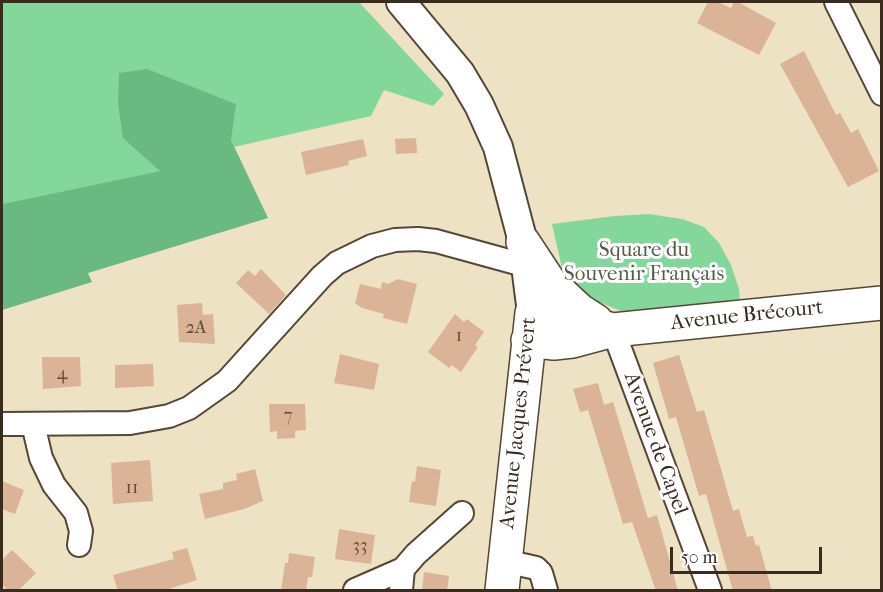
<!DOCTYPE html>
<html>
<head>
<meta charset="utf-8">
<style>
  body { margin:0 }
  #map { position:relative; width:883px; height:592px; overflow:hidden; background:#ede2c3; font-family:"IM FELL French Canon",serif }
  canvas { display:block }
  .frame { position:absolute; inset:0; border:3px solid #3b2a1e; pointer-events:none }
  .scale { position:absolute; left:670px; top:547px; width:152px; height:27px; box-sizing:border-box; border:3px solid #3b2a1e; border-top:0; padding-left:8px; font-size:18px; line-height:21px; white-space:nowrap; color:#3b2a1e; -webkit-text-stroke:4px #fff; paint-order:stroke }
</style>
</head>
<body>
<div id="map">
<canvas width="883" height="592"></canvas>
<div class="frame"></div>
<div class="scale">50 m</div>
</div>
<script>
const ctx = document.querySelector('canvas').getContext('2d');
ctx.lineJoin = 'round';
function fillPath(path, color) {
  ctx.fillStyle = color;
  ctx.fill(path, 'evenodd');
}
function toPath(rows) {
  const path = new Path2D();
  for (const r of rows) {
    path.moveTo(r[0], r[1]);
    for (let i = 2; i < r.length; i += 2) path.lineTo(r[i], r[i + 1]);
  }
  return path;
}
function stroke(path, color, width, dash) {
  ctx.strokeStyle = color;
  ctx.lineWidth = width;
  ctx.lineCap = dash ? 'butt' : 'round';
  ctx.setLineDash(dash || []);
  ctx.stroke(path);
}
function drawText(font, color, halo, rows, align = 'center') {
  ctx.font = font + ' "IM FELL French Canon",serif';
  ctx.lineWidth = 6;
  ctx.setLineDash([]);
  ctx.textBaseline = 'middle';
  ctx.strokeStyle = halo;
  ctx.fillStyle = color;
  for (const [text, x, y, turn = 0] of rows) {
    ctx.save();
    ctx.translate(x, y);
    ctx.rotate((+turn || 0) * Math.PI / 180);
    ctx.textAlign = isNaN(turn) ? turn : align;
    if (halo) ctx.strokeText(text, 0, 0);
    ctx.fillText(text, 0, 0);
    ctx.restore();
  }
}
fillPath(toPath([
  [2,2,359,2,444,94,433,106,384,90,371,116,234,147,231,140,161,171,2,204],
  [649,214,682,219,704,227,719,243,731,265,739,289,740,303,626,313,594,300,578,289,562,268,552,224,615,216]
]), '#83d79a');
fillPath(toPath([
  [147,69,236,104,231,140,268,218,88,273,92,282,2,310,2,204,160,171,123,138,118,104,119,73]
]), '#6ab882');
fillPath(toPath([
  [708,2,718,2,731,8,734,2,738,2,776,23,759,55,697,23],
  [804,51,836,115,840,113,851,133,858,129,879,171,848,187,780,64],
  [416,138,417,153,396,154,395,139],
  [363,139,367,156,348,161,349,165,306,175,301,152],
  [261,269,286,295,269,314,236,283,248,270,255,276],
  [398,279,417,284,407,324,383,318,384,314,362,308,355,303,360,284,381,289,382,282,388,284],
  [202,303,203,315,213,314,215,344,179,342,177,305],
  [455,314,464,322,467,319,484,332,475,345,478,347,461,372,452,365,449,368,428,352],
  [340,354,379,364,374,390,334,383],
  [679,355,697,412,704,410,733,511,739,509,747,537,753,536,756,546,759,545,772,591,733,591,706,494,699,496,676,417,669,419,653,363],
  [42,357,80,357,81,386,43,389],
  [153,364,154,386,115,388,115,365],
  [598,383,604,405,613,402,648,518,657,515,678,591,656,591,632,522,623,524,588,410,580,412,573,389],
  [269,404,305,404,306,430,295,431,295,438,277,439,277,431,270,432],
  [150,460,153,501,113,504,111,463],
  [417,466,441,470,436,506,409,502,412,481,415,482],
  [255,469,263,501,244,509,205,519,199,494,223,489,223,483,237,480,236,474],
  [2,481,24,490,15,514,2,509],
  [339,529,375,535,371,564,335,559],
  [187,548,197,580,162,591,118,591,113,575,174,559,172,552],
  [12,550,36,573,18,591,8,591,2,584,2,560],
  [289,553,315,557,312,577,308,577,306,591,281,591,285,563,288,563],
  [424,572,449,576,447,591,422,591]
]), '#dbb397');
const minor = toPath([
  [836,2,882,94],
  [613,330,710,590],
  [2,424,130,423,169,416,189,408,227,381,322,276,337,263,372,246,395,240,418,239,436,241,527,266],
  [33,424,41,458,54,485,76,513,81,531,79,545],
  [505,561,536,568,541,573,546,590],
  [403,569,416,554,462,513],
  [355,590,403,569,401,590]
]);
const tertiary = toPath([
  [401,2,460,73,479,105,498,147,523,242,532,313]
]);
const secondary = toPath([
  [523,242,550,283,579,310,596,321],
  [528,340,554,343,572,341,613,330,882,303],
  [502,590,532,313,559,316,613,330]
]);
stroke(minor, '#564637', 26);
stroke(tertiary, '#564637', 32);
stroke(secondary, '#564637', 36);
stroke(minor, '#fff', 22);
stroke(tertiary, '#fff', 28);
stroke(secondary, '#fff', 33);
drawText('18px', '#634c3c', null, [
  ["2A",196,329],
  ["1",459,337],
  ["4",62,375],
  ["7",288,417],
  ["11",132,489],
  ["33",360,547]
]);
drawText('21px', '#515e43', '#fff', [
  ["Square du",644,251],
  ["Souvenir Français",644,275]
]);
drawText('21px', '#3b2a1e', '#fff', [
  ["Avenue Brécourt",747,316,-6],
  ["Avenue Jacques Prévert",519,423,-84],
  ["Avenue de Capel",655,444,70]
]);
</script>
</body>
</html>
